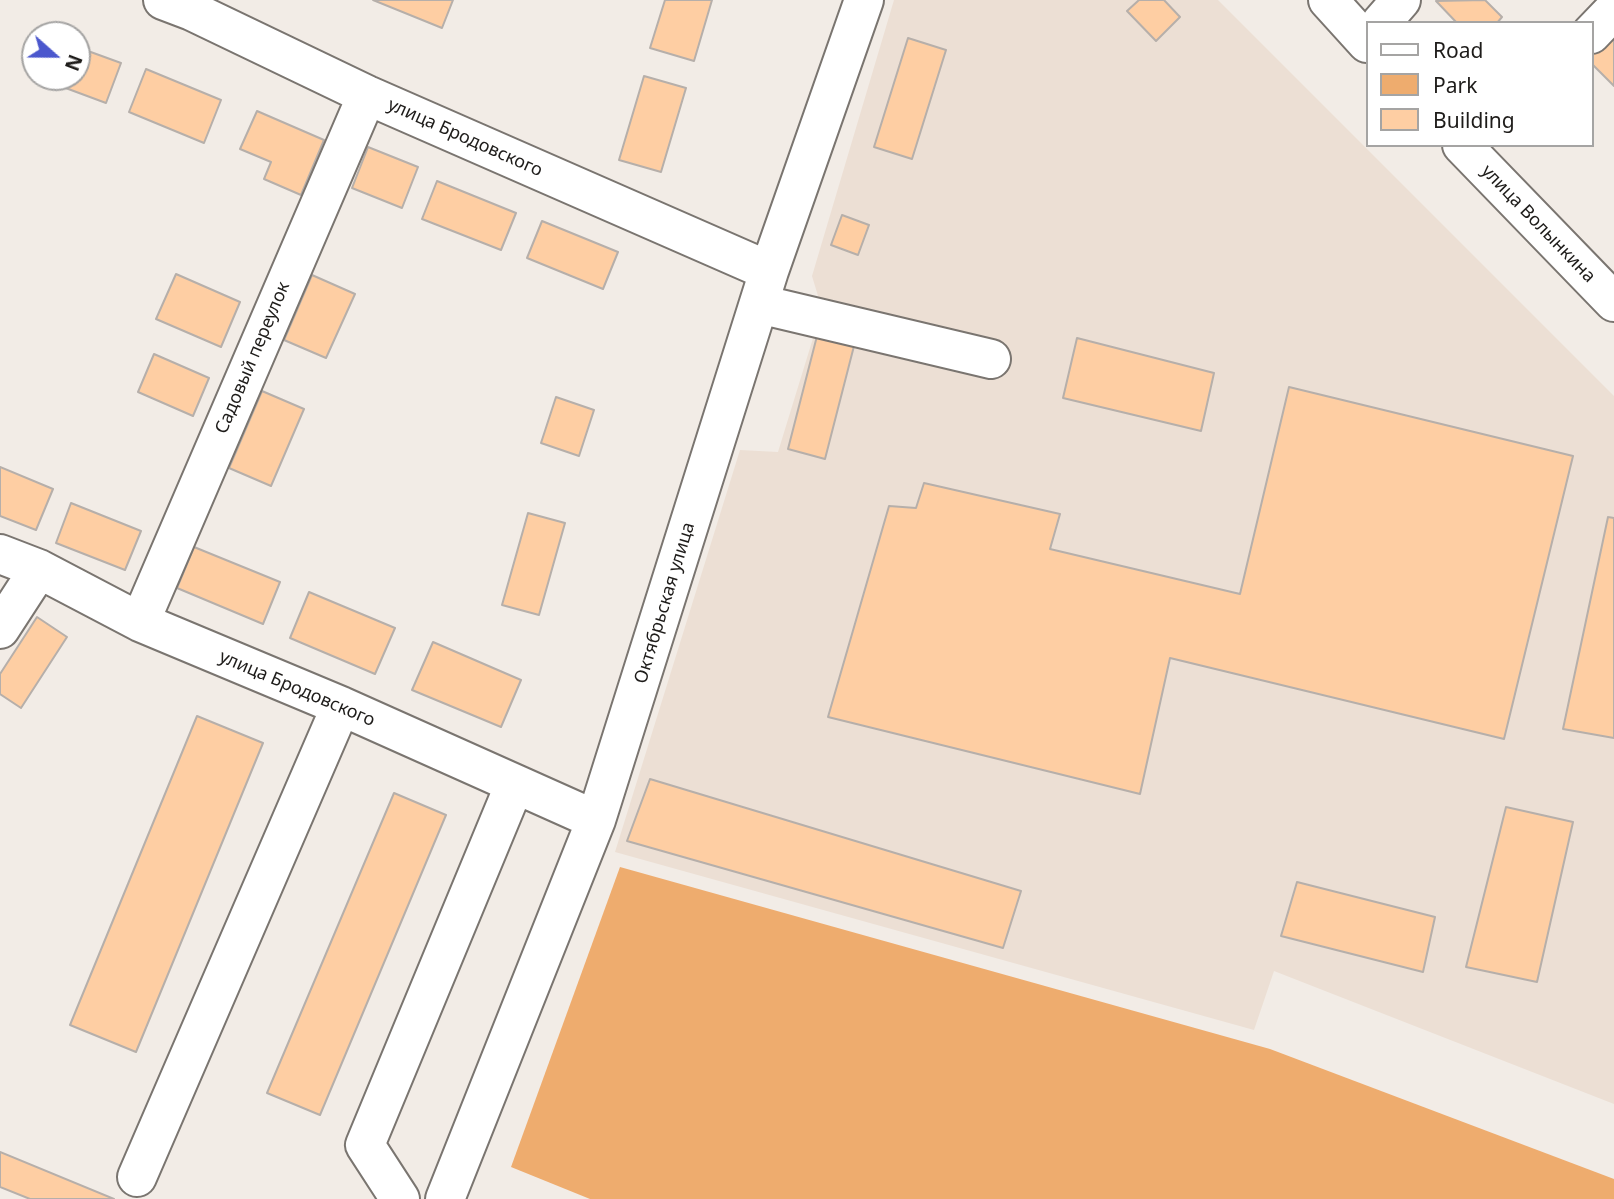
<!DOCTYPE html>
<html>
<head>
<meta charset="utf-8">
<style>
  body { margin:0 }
  #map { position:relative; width:1614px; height:1199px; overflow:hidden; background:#f2ece6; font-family:"Noto Sans",sans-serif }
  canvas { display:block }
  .legend { position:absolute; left:1366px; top:21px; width:228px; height:126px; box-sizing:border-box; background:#fff; border:2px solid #a5a4a3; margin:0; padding:9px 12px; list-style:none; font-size:21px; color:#1e1c1a }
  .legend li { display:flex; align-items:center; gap:14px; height:35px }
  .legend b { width:35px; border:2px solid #a5a4a3 }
  .north { position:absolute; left:21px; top:21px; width:70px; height:70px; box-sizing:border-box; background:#fff; border:2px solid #a5a4a3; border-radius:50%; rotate:111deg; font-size:19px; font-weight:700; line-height:28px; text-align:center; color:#1e1c1a }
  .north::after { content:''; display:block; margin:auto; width:24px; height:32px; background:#4b57cd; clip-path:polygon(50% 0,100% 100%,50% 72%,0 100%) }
</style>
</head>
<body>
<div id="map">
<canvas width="1614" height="1199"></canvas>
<ul class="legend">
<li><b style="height:9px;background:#fff"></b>Road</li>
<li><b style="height:19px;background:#eeac6e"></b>Park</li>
<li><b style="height:19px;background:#fecea3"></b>Building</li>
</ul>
<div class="north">N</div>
</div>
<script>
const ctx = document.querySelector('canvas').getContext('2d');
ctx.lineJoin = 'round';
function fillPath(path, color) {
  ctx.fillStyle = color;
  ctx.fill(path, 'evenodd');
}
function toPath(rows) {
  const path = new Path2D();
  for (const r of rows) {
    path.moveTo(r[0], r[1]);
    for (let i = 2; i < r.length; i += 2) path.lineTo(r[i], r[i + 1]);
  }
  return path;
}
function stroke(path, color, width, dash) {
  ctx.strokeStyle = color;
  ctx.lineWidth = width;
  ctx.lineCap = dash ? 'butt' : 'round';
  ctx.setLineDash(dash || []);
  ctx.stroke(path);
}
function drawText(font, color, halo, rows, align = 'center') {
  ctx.font = font + ' "Noto Sans",sans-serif';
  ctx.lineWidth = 7;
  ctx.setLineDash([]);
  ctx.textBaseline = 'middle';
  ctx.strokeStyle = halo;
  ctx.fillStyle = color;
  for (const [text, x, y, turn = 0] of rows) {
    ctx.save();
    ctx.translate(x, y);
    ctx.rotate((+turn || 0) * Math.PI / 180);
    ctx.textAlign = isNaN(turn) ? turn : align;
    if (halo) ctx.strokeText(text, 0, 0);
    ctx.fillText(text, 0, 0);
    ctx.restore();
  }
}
fillPath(toPath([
  [894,0,1218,0,1614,396,1614,1104,1274,971,1254,1030,615,852,740,450,778,452,822,309,812,276]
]), '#ecdfd4');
fillPath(toPath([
  [620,867,1270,1049,1614,1179,1614,1199,590,1199,511,1167]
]), '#eeac6e');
const building = toPath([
  [373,0,453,0,442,28,373,0],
  [665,0,712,0,694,61,650,48,665,0],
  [1139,0,1164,0,1180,17,1156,41,1127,11,1139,0],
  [1485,0,1502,17,1497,23,1457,23,1436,1,1485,0],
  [1614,26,1614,86,1591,63,1591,48,1614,26],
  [908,38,946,50,912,159,874,147,908,38],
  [77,47,121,63,106,103,36,77,77,77,77,47],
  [146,69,221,100,204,143,129,112,146,69],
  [644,76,686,88,661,172,619,160,644,76],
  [257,111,324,140,301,195,264,179,271,162,240,149,257,111],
  [368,147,418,167,402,208,352,188,368,147],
  [437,181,516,213,501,250,422,219,437,181],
  [842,215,869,225,858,255,831,245,842,215],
  [542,221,618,252,603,289,527,258,542,221],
  [176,274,240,302,221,347,156,319,176,274],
  [312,275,355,294,326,358,284,340,312,275],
  [817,336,854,346,825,459,788,449,817,336],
  [1077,338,1214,373,1201,431,1063,398,1077,338],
  [154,354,209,378,193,416,138,392,154,354],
  [1289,387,1573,456,1504,739,1170,658,1140,794,828,717,889,506,916,508,924,483,1060,514,1050,549,1240,594,1289,387],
  [262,391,304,409,271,486,229,468,262,391],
  [556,397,594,410,579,456,541,443,556,397],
  [0,467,53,489,36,530,0,516,0,467],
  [71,503,141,531,125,570,56,543,71,503],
  [528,513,565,523,539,615,502,605,528,513],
  [1608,517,1614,518,1614,738,1563,729,1608,517],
  [194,547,280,582,263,624,177,588,194,547],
  [309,592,395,628,375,674,290,638,309,592],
  [37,617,67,637,21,708,0,694,0,674,37,617],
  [433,642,521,680,501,727,412,690,433,642],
  [197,716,263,743,136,1052,70,1025,197,716],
  [650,779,1021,891,1003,948,627,841,650,779],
  [394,793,446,815,320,1115,267,1093,394,793],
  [1506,807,1573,822,1537,982,1466,967,1506,807],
  [1297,882,1435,917,1423,972,1281,936,1297,882],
  [0,1152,114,1199,30,1199,0,1187,0,1152]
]);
fillPath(building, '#fecea3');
stroke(building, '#b6afaa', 2);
const minor = toPath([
  [163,0,192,11,367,95,769,271],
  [1328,0,1367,43],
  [1381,23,1401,0],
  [1591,34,1614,10],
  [1462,145,1614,302],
  [759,304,991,359],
  [0,554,39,569,140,622,341,706,596,820],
  [140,622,367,95],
  [0,629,39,569],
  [137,1177,341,706],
  [400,1199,365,1145,514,786],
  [445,1199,596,820,769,271,864,0]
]);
stroke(minor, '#7a7570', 42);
stroke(minor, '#fff', 38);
drawText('18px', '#1e1c1a', '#fff', [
  ["улица Бродовского",465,138,24],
  ["улица Волынкина",1538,224,46],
  ["Садовый переулок",253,358,-67],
  ["Октябрьская улица",665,603,-73],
  ["улица Бродовского",297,689,23]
]);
</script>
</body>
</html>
